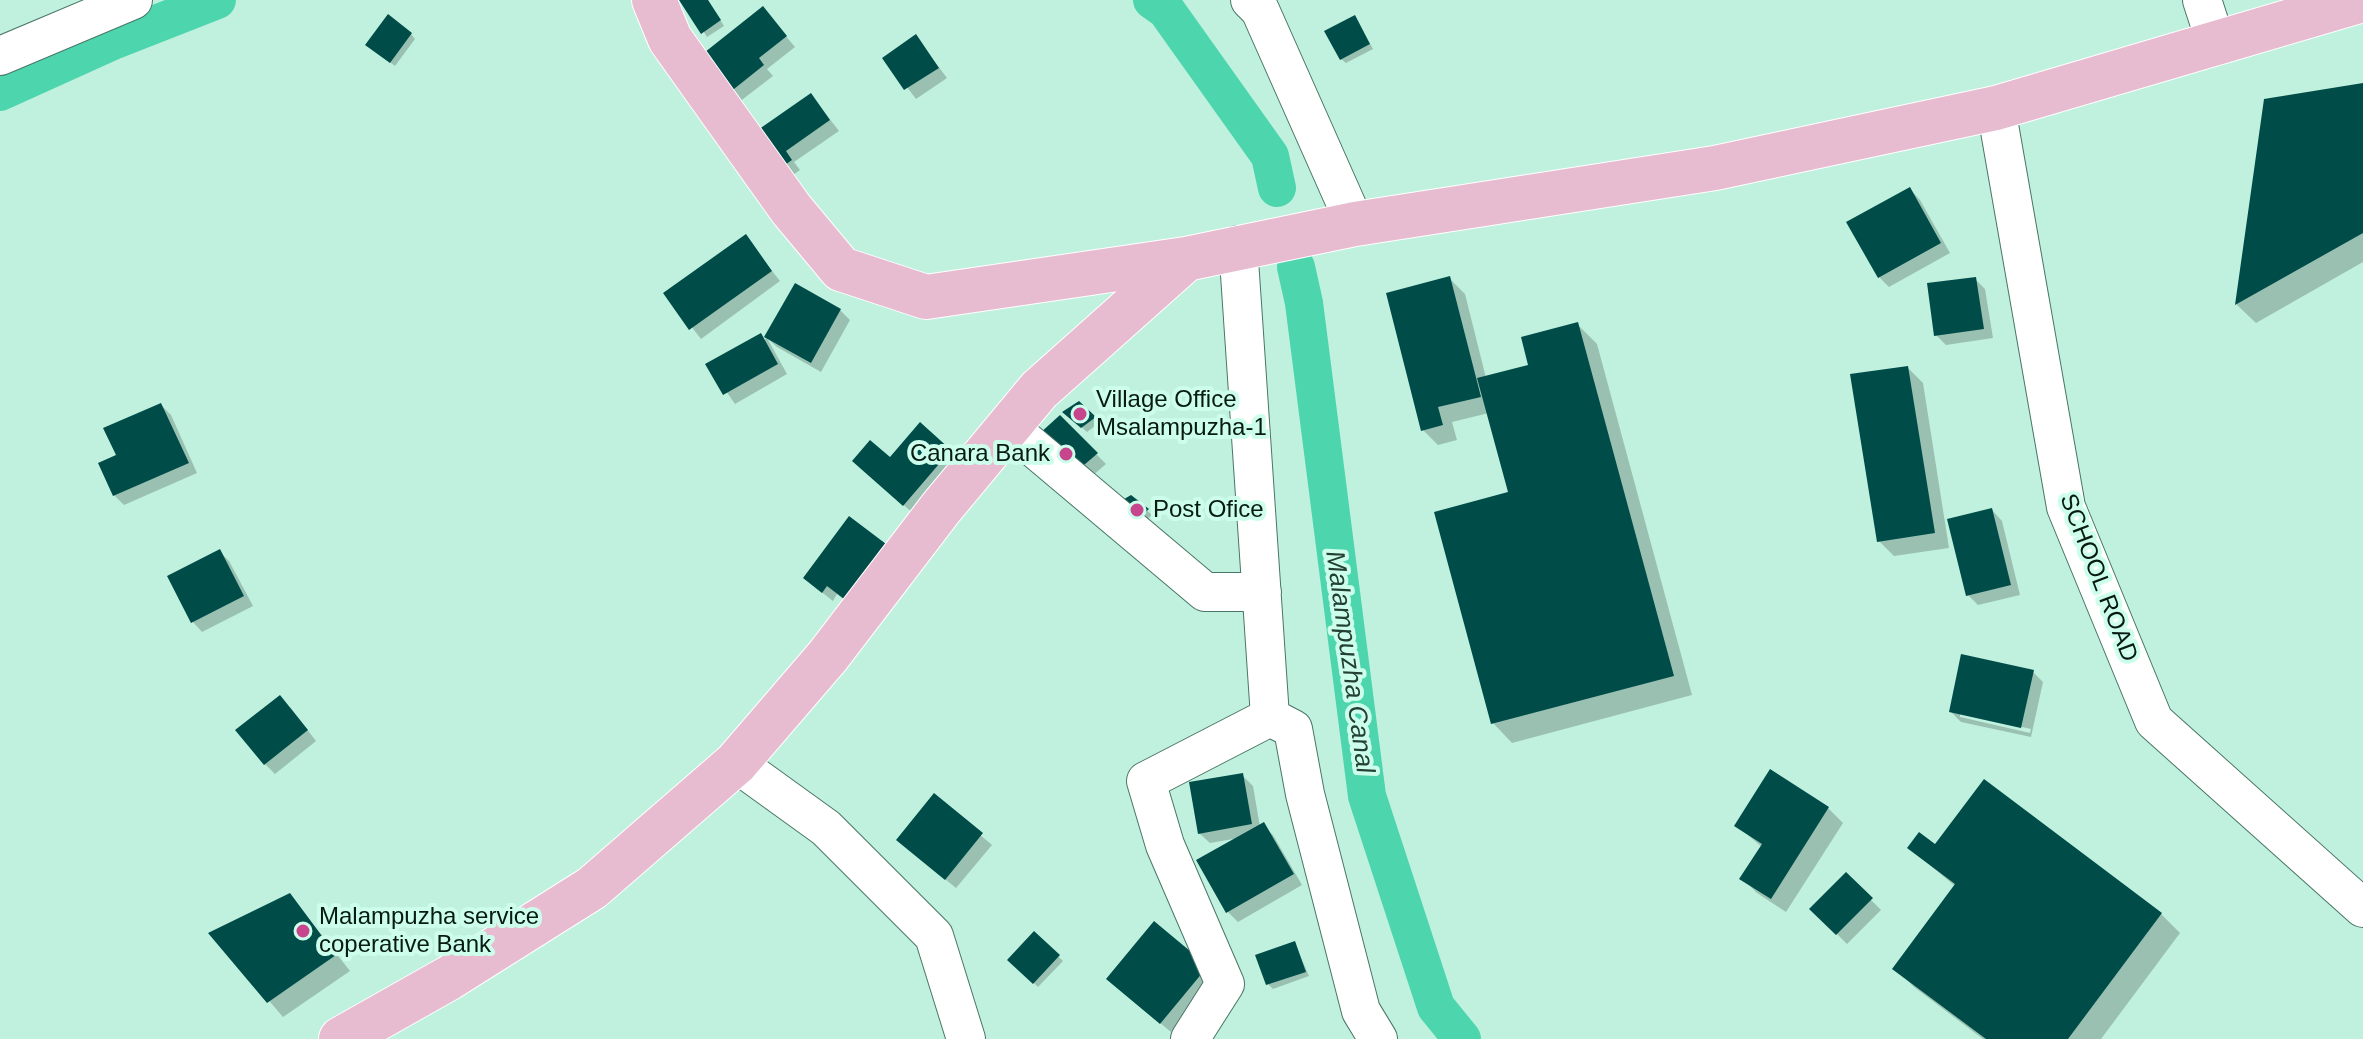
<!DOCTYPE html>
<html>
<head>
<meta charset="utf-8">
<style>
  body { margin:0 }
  canvas { display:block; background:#c0f0de }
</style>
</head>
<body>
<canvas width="2363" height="1039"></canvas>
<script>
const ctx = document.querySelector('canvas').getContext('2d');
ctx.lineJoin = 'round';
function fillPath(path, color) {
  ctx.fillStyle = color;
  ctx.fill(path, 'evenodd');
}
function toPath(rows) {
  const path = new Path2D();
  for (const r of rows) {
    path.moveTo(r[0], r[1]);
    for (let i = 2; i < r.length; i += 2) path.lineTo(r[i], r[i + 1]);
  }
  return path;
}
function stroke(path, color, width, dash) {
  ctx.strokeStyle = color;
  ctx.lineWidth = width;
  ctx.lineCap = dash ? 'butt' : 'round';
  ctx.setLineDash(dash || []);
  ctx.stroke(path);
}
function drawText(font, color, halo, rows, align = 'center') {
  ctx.font = font + ' Helvetica,sans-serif';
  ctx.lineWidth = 8;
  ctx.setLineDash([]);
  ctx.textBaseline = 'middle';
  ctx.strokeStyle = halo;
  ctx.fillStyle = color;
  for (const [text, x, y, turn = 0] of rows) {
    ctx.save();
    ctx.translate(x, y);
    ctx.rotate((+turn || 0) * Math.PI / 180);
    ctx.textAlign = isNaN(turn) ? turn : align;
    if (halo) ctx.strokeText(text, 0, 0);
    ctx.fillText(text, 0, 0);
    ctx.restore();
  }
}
fillPath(toPath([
  [684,0,708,0,724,26,707,37],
  [763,9,795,47,767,69,773,76,730,109,720,99],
  [1355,17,1373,49,1346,63,1341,59],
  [411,34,415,39,395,66,372,49],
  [916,37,947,78,916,99,885,58],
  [2363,85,2363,262,2256,323,2237,305,2266,100],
  [811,95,839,131,794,162,800,170,779,185,769,175],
  [1910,189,1920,200,1950,253,1889,287,1879,277],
  [745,237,780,281,701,339,666,294],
  [1450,279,1465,294,1486,378,1531,366,1578,325,1597,344,1692,695,1512,743,1493,723,1511,493,1489,413,1452,422,1457,440,1438,445,1423,430],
  [1975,279,1985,289,1993,338,1946,345,1936,335],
  [795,286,840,310,850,320,821,372,777,347,767,338,787,374,735,404,708,365,765,340],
  [1908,368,1923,383,1949,548,1894,556,1879,541],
  [1078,404,1099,423,1087,432,1065,412],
  [161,405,171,415,197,473,124,505,114,495,118,456],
  [1060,418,1106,464,1075,491],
  [920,425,960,462,914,514,864,471,890,460],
  [1131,497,1152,515,1134,531],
  [1992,510,2002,521,2020,595,1978,605,1968,595],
  [219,551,229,561,253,606,202,632,192,621],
  [899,558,859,611,837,594,833,601,815,587],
  [2033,672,2043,682,2031,737,1961,722,1951,712],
  [1960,713,2031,729,2030,733,1960,717],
  [290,707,316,741,275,774,265,764],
  [1242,775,1253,786,1260,827,1263,825,1273,835,1302,885,1238,922,1228,912,1239,838,1210,843,1199,833],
  [934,796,992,845,956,888,908,849],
  [1828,808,1843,823,1786,912,1757,893,1742,878,1762,847,1736,825],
  [1935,847,2161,914,2180,933,2101,1039,1983,1039,1914,987,1895,968,1956,887,1910,848],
  [1846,875,1881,910,1847,944,1812,909],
  [290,895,350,971,283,1017,211,933],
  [1034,934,1063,961,1038,987,1010,960],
  [1295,944,1309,976,1273,989,1268,984],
  [1207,968,1217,978,1171,1032,1119,989]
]), '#0003');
stroke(toPath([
  [1152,0,1166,10,1270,156,1277,188],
  [0,92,115,40,217,0],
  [1296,267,1304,303,1367,796,1436,1007,1462,1039]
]), '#4dd6ae', 38);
fillPath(toPath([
  [679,0,708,0,721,20,701,34],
  [763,6,787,36,759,58,764,65,719,101,690,64],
  [388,14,412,33,390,63,365,45],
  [1355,15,1370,44,1340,60,1324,31],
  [916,34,939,68,904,90,882,58],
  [2363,83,2363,233,2235,305,2264,99],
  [811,93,830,120,786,151,792,160,768,177,742,141],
  [1910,187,1941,243,1878,278,1846,222],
  [746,234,772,271,689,330,663,293],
  [1450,276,1481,397,1438,407,1443,425,1421,431,1386,293],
  [1976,277,1984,329,1934,336,1927,283],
  [795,283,841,309,811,363,764,337],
  [1578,322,1674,676,1491,724,1434,512,1508,492,1477,378,1528,365,1521,337],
  [761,333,778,364,723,395,705,364],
  [1908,366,1935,533,1877,542,1850,374],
  [1079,401,1096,417,1081,428,1062,412],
  [161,403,189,463,113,496,98,463,116,455,103,428],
  [1060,415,1098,453,1063,483,1028,444],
  [920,422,951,450,903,506,852,461,870,440,890,457],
  [1131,495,1149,509,1128,528,1114,505],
  [1992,508,2011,585,1966,596,1947,519],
  [849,516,890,547,848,602,827,586,822,593,803,578],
  [220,549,244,596,191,623,167,576],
  [1961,654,2034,670,2021,728,1949,712],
  [280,695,308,730,264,765,235,730],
  [1770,769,1829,807,1771,899,1739,879,1762,844,1734,826],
  [1243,773,1252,824,1198,834,1189,782],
  [1984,779,2162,913,2068,1039,1986,1039,1892,969,1955,884,1907,848,1919,832,1935,844],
  [934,793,983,833,945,880,896,840],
  [1264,822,1294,874,1226,913,1196,860],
  [1846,872,1873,898,1836,935,1809,909],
  [290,893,336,955,267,1003,208,933],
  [1154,921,1208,966,1160,1024,1106,979],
  [1034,931,1060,955,1033,984,1007,960],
  [1295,941,1306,972,1266,985,1255,955]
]), '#004c49');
const minor = toPath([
  [1250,0,1260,10,1355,224],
  [2202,0,2216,43],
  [0,56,133,0],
  [1996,108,2066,507,2154,721,2363,908],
  [1009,427,1205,592,1262,592],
  [1270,717,1293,729,1305,794,1361,1011,1378,1039],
  [736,763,826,828,934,936,966,1039],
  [1190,1039,1225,984,1165,845,1146,781,1270,717,1238,245]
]);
const major = toPath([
  [654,0,670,39,791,209,841,269,926,297,1186,259,1355,224,1715,168,1996,108,2362,0],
  [341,1039,449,978,592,888,736,763,828,656,941,508,1039,390,1186,259]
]);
stroke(minor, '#497667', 40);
stroke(major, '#fff', 46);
stroke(minor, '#fff', 38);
stroke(major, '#e7bcd0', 44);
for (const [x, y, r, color] of [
  [1080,414,8,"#c7458c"],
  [1066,454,8,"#c7458c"],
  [1137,510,8,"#c7458c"],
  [303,931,8,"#c7458c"]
]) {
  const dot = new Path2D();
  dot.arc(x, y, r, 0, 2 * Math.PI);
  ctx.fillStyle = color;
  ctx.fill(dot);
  stroke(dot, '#cdfeec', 3);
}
drawText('24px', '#071a14', '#cdfeec', [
  ["Village Office",1096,400],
  ["Msalampuzha-1",1096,428],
  ["Canara Bank",1050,454,"right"],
  ["Post Ofice",1153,510],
  ["Malampuzha service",319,917],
  ["coperative Bank",319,945]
], 'left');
drawText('24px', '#071a14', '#cdfeec', [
  ["SCHOOL ROAD",2098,578,69]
]);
drawText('italic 26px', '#234036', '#cdfeec', [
  ["Malampuzha Canal",1349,662,82]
]);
</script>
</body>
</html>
